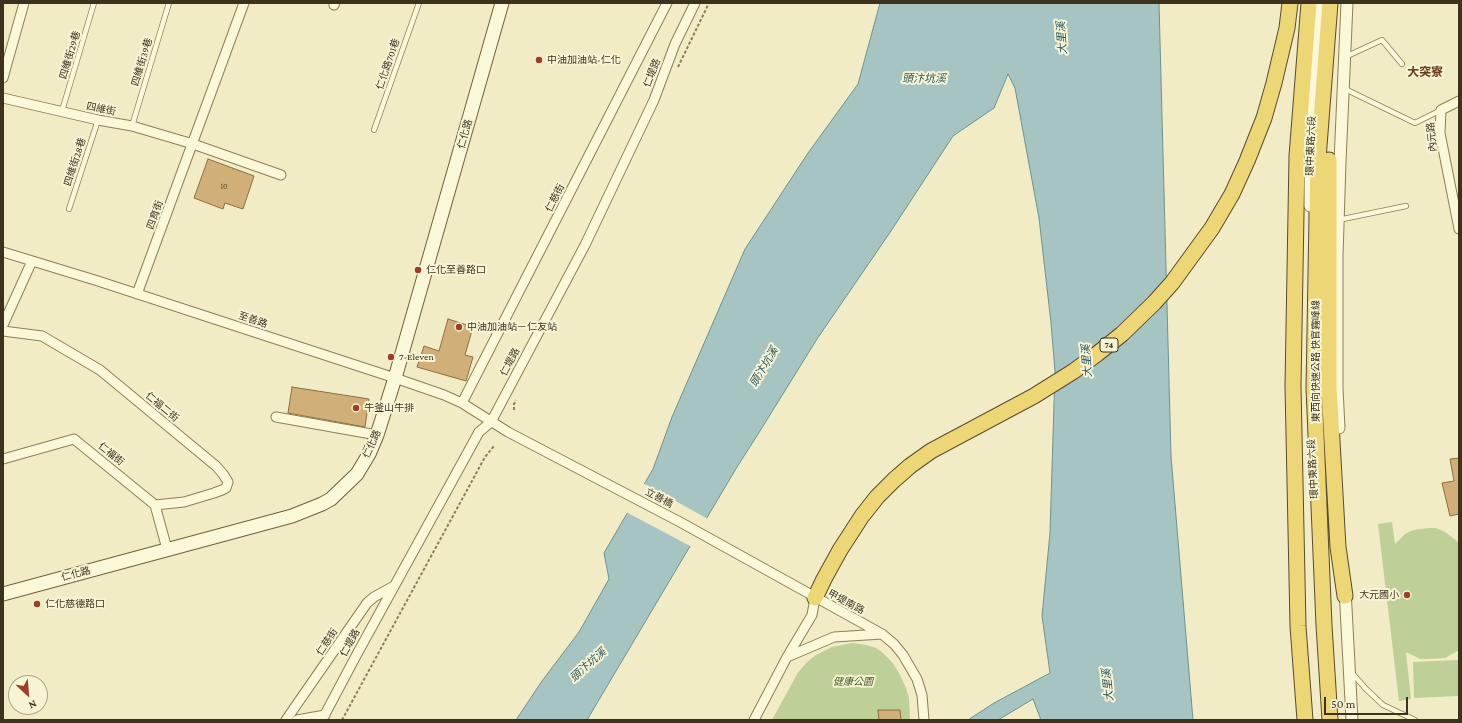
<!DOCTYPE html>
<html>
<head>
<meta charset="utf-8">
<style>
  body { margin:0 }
  #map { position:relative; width:1462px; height:723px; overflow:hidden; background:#f1ecc5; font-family:"Crimson Pro",serif }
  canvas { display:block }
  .frame { position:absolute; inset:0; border:4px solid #3c321e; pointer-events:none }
  .north { position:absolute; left:8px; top:675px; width:40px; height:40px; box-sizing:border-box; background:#f7f4d5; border:1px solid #aca68c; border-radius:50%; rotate:154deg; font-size:11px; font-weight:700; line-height:16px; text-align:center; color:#3c321e }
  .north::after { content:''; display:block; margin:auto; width:14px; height:18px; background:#9f3d26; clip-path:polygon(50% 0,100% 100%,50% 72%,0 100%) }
  .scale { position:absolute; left:1324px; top:697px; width:84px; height:18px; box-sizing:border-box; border:2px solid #3c321e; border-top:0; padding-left:5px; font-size:12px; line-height:14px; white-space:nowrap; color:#3c321e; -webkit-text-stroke:3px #f7f4d5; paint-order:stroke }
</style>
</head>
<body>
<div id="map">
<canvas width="1462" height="723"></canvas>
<div class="frame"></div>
<div class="north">N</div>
<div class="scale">50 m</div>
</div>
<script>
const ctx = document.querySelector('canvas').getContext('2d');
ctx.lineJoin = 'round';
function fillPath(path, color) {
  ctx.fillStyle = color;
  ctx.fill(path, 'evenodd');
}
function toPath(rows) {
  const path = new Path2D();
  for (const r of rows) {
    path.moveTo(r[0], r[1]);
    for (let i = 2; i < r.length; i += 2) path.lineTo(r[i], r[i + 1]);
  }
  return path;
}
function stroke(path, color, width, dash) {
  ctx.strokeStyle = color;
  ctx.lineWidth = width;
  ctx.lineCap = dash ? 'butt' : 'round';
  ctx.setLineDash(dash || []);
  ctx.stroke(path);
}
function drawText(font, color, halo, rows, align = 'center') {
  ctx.font = font + ' "Crimson Pro","Noto Sans TC",serif';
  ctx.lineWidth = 4;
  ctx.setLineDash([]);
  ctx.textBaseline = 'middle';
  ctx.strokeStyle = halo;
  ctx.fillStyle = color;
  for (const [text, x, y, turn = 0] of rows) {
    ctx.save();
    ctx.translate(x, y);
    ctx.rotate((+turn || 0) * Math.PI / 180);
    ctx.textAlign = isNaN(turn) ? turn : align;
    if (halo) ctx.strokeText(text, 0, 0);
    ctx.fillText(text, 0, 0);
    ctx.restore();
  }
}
fillPath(toPath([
  [1392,522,1395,544,1405,534,1413,530,1429,528,1436,528,1445,532,1457,541,1459,544,1459,650,1445,658,1428,659,1420,659,1406,652,1411,699,1399,701,1378,524],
  [852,643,866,645,876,648,883,653,891,661,898,671,906,688,909,698,910,720,772,720,797,674,806,663,816,655,832,647],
  [1459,660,1459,696,1414,698,1413,662]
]), '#bed097');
const water = toPath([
  [880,3,1159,3,1171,456,1193,720,1041,720,1033,699,998,720,968,720,994,703,1050,673,1042,616,1050,533,1055,371,1051,323,1039,218,1015,88,1008,74,994,108,953,136,891,231,817,339,760,431,737,467,587,720,516,720,542,681,579,632,609,579,604,553,653,469,672,417,745,249,808,153,858,84,880,3]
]);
fillPath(water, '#a6c4c1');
stroke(water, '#6c9391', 1);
fillPath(toPath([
  [643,483,708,519,692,547,626,512]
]), '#f1ecc5');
const building = toPath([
  [208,159,254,176,243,209,225,203,223,209,194,198,208,159],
  [448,319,473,327,465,355,473,357,466,381,417,367,424,346,439,351,448,319],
  [292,387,369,399,365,427,288,413,292,387],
  [1459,458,1459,514,1450,516,1442,483,1454,481,1450,459,1459,458],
  [878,710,900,710,901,720,879,720,878,710]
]);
fillPath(building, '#d1af78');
stroke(building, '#8d6d3e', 1);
const service = toPath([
  [1345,57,1382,40,1402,64],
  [1343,88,1415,123,1441,110],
  [62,111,94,3],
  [132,126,169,3],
  [374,130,419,3],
  [69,209,98,120],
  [1338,220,1406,206],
  [1352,673,1366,689,1383,705,1415,720]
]);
const minor = toPath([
  [334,5,335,3],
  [3,78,24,3],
  [3,98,98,120,132,126,193,144,281,175],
  [1459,101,1441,110,1440,133,1459,229],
  [3,252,98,281,395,378,444,395,462,403,508,432,680,522,882,634,894,644,903,655,917,679,922,695,924,720],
  [137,294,244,3],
  [3,325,32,261],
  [3,331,42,336,100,370,216,466,223,474,228,482,226,488,222,490,214,493,184,502,155,505],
  [462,403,667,3],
  [276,417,377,435],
  [3,459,74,439,155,505,167,549],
  [787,657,834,637,882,634],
  [286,720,367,603,374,597,394,586],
  [297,720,325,715],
  [322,720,357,654,479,432,491,422,585,245,654,100,675,44,695,3],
  [754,720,787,657,812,615,815,598]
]);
const tertiary = toPath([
  [1310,206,1310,159,1319,3],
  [1339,428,1337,388,1337,256,1340,162,1347,3],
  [1345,589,1352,720]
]);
const secondary = toPath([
  [3,594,292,516,322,504,331,499,357,474,369,454,377,435,395,378,502,3]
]);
const trunk = toPath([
  [1330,3,1318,159,1314,388,1324,625,1330,720],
  [1329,160,1329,388,1338,547,1345,596],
  [815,598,824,579,840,550,862,516,877,497,894,480,910,466,931,451,1034,396,1074,371,1097,354,1122,334,1154,303,1172,283,1212,228,1232,194,1247,161,1264,118,1274,83,1287,28,1290,3],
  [1305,720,1298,626,1293,386,1297,156,1309,3]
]);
stroke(service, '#8d7f59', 6);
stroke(minor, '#8d7f59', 11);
stroke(tertiary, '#8d7f59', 13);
stroke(secondary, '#6f603d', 15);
stroke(trunk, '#5a4b2e', 17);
stroke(toPath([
  [678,67,709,3],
  [514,410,514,404,516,400],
  [342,720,485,457,494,446]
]), '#8d7f59', 2, [3, 2]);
stroke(service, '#fbf7d9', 4.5);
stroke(minor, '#fbf7d9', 9);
stroke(tertiary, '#fbf7d9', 11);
stroke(secondary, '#fbf7d9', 13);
stroke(trunk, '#ecd676', 15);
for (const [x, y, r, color] of [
  [539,60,4,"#9f3d26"],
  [418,270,4,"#9f3d26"],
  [459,327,4,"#9f3d26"],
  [391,357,4,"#9f3d26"],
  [356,408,4,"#9f3d26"],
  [1407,595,4,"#9f3d26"],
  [37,604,4,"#9f3d26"]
]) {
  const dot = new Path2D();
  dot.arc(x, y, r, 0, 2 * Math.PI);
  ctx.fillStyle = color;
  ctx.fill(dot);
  stroke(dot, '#f7f4d5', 1.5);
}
drawText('8px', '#615134', null, [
  ["10",224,187]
]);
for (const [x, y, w] of [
  [1109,345,18]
]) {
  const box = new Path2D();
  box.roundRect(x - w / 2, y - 7, w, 14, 3);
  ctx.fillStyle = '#f7f4d5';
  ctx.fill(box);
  stroke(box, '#3c321e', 1);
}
drawText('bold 9px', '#3c321e', null, [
  ["74",1109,345]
]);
drawText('10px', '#3c321e', '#f7f4d5', [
  ["四維街29巷",70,55,-73],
  ["四維街39巷",142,62,-73],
  ["仁化路701巷",388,64,-71],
  ["仁堤路",652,73,-69],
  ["四維街",101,109,12],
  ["仁化路",465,134,-74],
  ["內元路",1432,137,-96],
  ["環中東路六段",1311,146,-88],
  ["四維街28巷",75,162,-72],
  ["仁慈街",555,198,-63],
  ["四育街",155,215,-70],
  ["至善路",253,320,18],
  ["東西向快速公路 快官霧峰線",1316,361,-90],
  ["仁堤路",510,362,-62],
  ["仁福二街",162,407,40],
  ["仁化路",372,444,-66],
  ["仁福街",111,454,39],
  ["環中東路六段",1313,469,-93],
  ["立善橋",659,498,28],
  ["仁化路",76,574,-15],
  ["甲堤南路",846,602,28],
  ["仁慈街",327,642,-56],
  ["仁堤路",350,643,-61]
]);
drawText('10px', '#3c321e', '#f7f4d5', [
  ["中油加油站-仁化",547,60],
  ["仁化至善路口",426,270],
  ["中油加油站－仁友站",467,327],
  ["7-Eleven",399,357],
  ["牛釜山牛排",364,408],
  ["大元國小",1399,595,"right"],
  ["仁化慈德路口",45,604]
], 'left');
drawText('italic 10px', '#415924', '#f7f4d5', [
  ["健康公園",853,682]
]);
drawText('italic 11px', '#2d565c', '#f7f4d5', [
  ["大里溪",1062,38,-94],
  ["頭汴坑溪",924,79],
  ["大里溪",1087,361,-94],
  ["頭汴坑溪",764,367,-59],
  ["頭汴坑溪",588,665,-42],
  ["大里溪",1108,685,-96]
]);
drawText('bold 12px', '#6b3c1b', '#f7f4d5', [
  ["大突寮",1425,72]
]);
</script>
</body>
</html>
